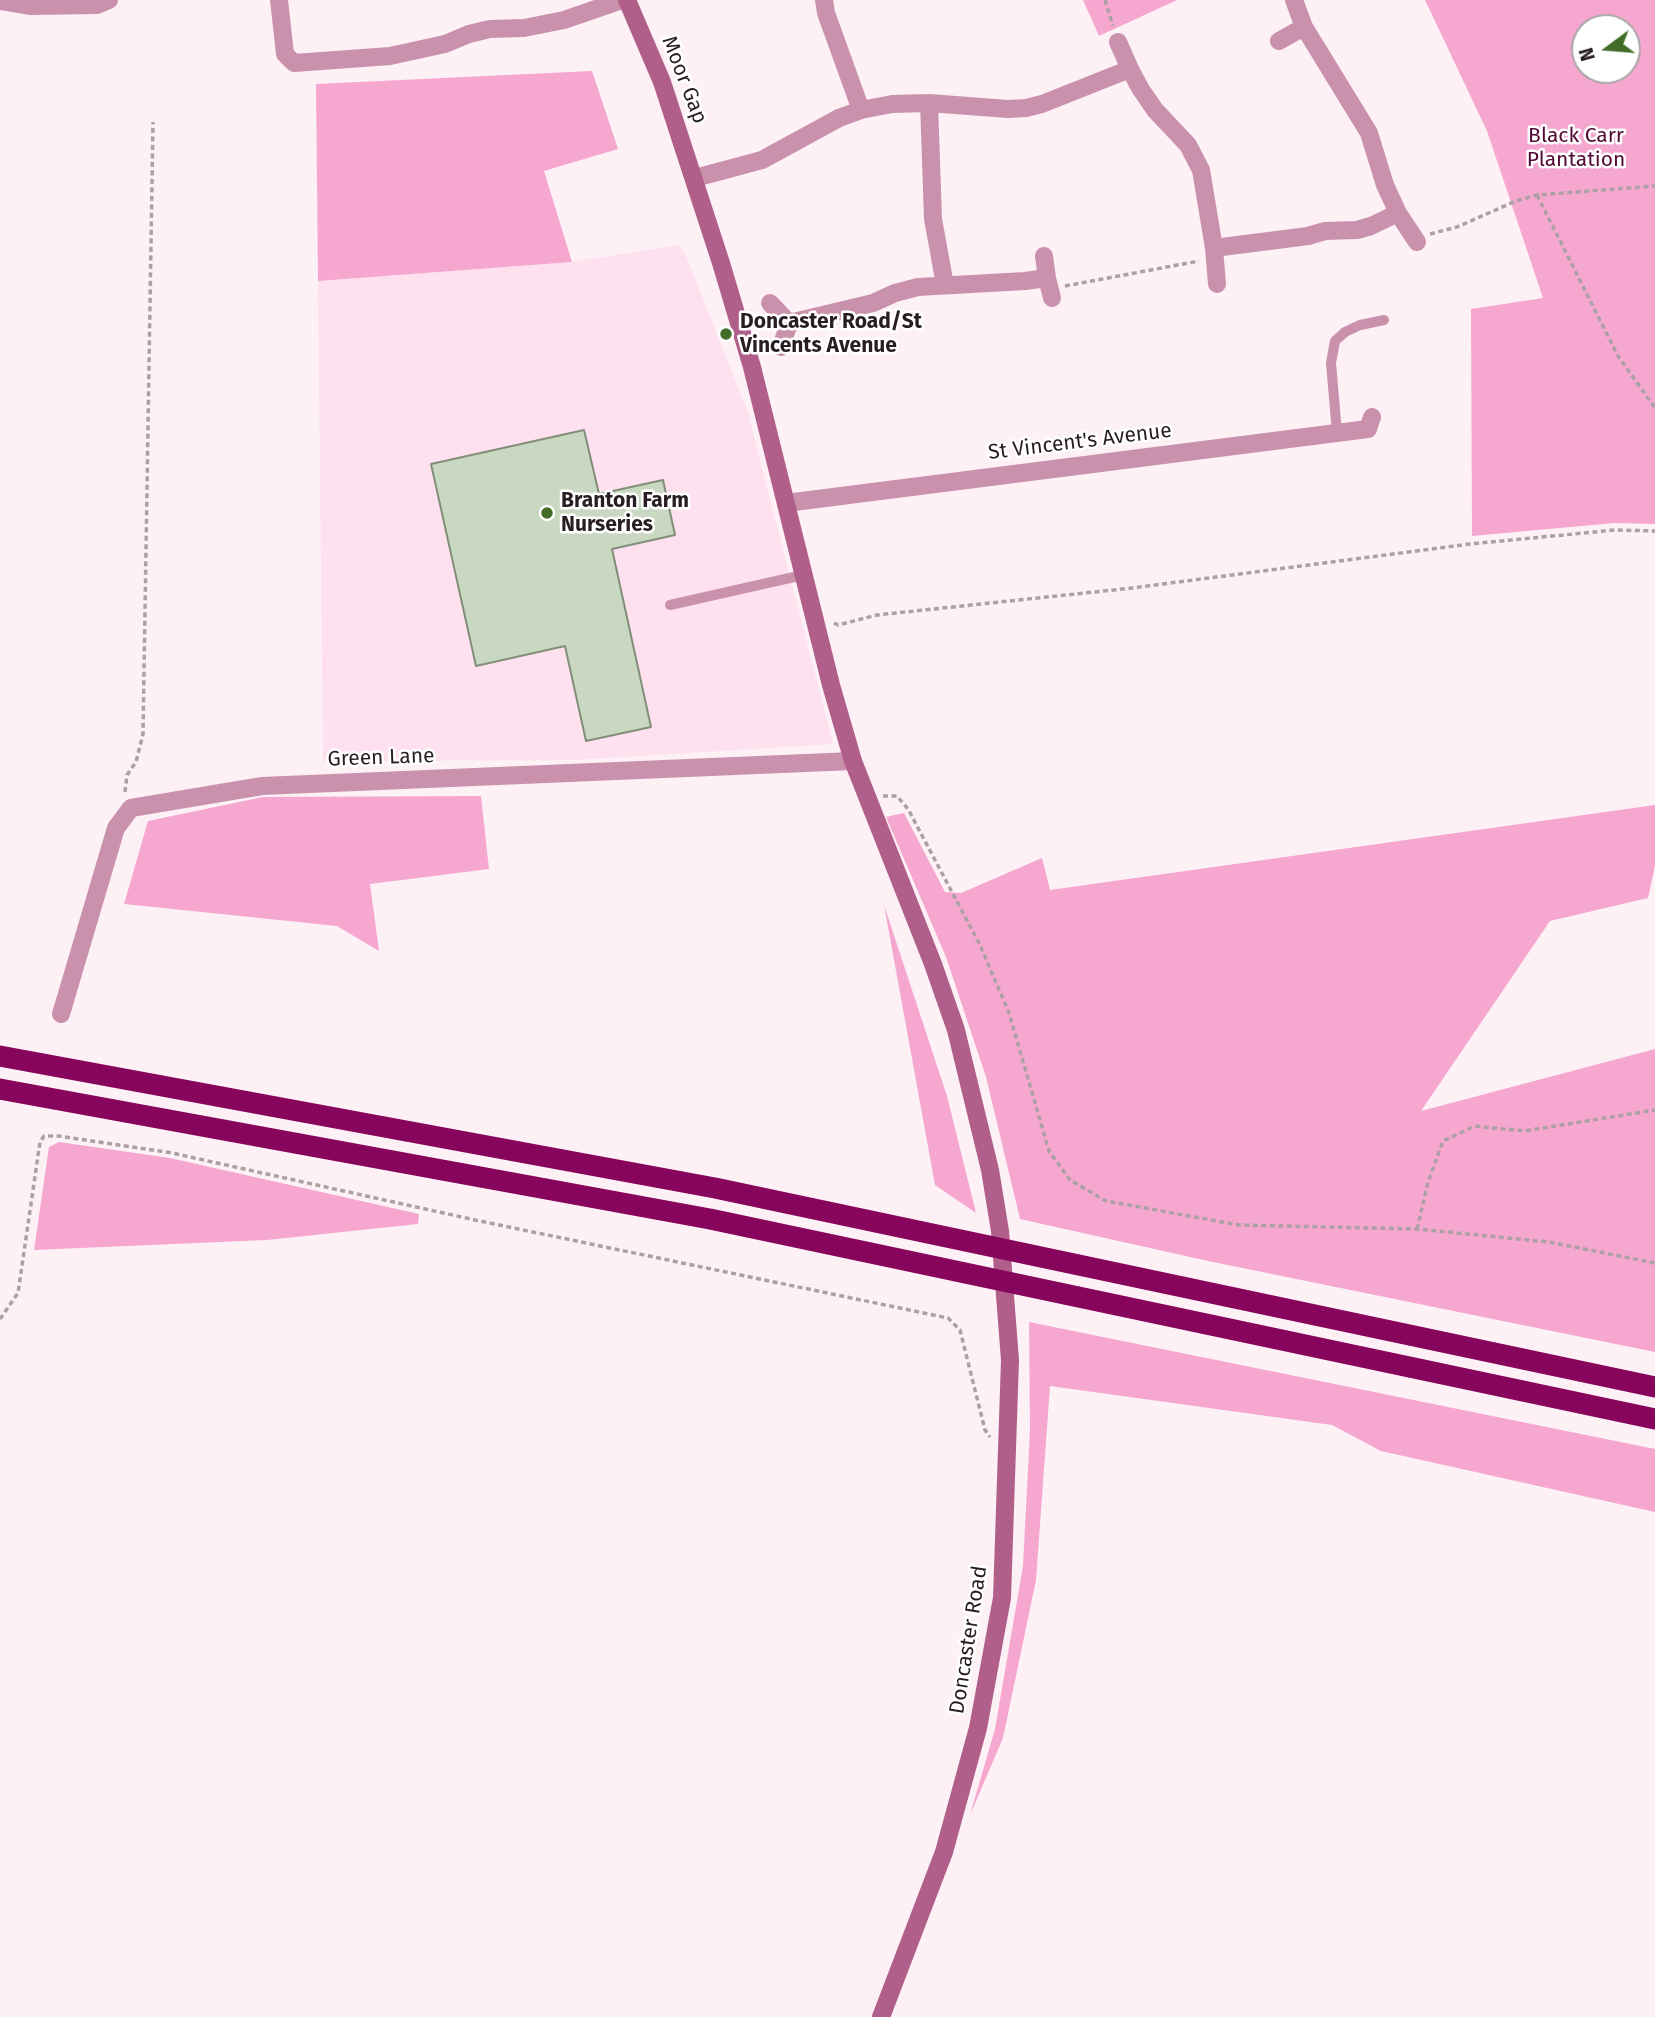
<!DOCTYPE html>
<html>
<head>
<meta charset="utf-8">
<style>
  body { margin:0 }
  #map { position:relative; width:1655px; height:2017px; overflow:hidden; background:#fdf1f6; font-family:"Fira Sans",sans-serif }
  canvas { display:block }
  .north { position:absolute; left:1571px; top:14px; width:70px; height:70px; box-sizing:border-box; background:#fff; border:2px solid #a9a5a7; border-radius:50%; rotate:254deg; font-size:19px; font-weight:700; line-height:28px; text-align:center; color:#271d22 }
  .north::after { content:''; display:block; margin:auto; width:24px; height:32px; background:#436c28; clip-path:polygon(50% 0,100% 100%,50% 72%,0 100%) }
</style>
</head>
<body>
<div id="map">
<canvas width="1655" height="2017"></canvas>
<div class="north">N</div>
</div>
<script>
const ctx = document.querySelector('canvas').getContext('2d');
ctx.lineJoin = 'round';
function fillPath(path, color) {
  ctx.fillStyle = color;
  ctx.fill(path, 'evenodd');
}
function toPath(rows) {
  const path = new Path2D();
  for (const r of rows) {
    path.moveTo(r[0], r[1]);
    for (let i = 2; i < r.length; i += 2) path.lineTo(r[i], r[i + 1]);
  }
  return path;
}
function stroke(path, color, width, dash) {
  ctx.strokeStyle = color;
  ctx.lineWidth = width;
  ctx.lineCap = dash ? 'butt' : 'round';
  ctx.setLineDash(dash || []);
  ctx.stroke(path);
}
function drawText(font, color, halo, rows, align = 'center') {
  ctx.font = font + ' "Fira Sans",sans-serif';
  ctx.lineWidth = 5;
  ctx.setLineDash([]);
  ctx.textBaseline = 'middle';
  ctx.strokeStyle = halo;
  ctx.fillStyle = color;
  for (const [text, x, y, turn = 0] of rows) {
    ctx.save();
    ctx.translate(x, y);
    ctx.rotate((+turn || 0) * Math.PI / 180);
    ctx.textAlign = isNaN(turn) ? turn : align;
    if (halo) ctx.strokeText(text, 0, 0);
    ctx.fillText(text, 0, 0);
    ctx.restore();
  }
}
fillPath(toPath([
  [679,245,688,260,748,413,833,744,576,760,323,761,318,281,571,262]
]), '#fee0ee');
fillPath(toPath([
  [1083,0,1177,0,1099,36],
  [1425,0,1655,0,1655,524,1614,523,1472,536,1471,309,1543,298,1487,131],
  [1585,28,1627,28,1627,70,1585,70],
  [592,71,618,149,544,171,572,262,318,281,316,84],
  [481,796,489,869,370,884,379,951,337,926,124,904,148,821,263,797],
  [1655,805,1655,866,1648,898,1550,921,1421,1111,1655,1049,1655,1352,1208,1261,1020,1219,986,1077,946,957,886,817,904,813,945,892,961,893,1042,858,1050,890],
  [884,905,947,1096,976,1213,935,1185],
  [59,1142,170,1158,419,1214,418,1224,267,1240,34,1250,49,1147],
  [1029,1322,1655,1449,1655,1512,1381,1451,1332,1425,1050,1386,1036,1580,1003,1738,970,1815,995,1729,1023,1566,1030,1430]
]), '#f6a7cf');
const building = toPath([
  [584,430,599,494,663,480,675,535,612,549,651,727,586,741,565,646,476,666,431,464,584,430]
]);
fillPath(building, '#c9d9c1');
stroke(building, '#818f7a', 2);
stroke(toPath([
  [1105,0,1113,26],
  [1537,195,1618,356,1655,408],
  [1430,234,1457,227,1516,201,1537,195,1655,186],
  [1065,286,1199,261],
  [834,623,838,625,877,615,1132,588,1470,544,1615,530,1655,531],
  [125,792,127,775,136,762,143,734,153,122],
  [883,796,897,796,908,809,980,945,1009,1013,1049,1151,1070,1180,1106,1201,1239,1225,1417,1229,1549,1242,1655,1263],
  [1417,1229,1428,1182,1443,1141,1475,1126,1524,1131,1655,1110],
  [0,1319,18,1293,40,1142,44,1136,59,1136,172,1153,475,1220,948,1318,960,1330,985,1430,990,1437]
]), '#aca0a5', 3.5, [5, 3.5]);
stroke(toPath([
  [1337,433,1331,363,1335,341,1345,332,1360,325,1384,320],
  [670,605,803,575]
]), '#ca91ad', 10);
stroke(toPath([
  [279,0,285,54,294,63,390,56,445,44,469,34,490,29,524,28,564,20,622,0],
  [824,0,826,13,861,110],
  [0,1,31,6,97,5,109,0],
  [1279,41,1304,27],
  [1118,42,1130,69],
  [929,103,933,219,945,285],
  [695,178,762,160,839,118,861,110,892,104,929,103,1008,109,1026,108,1042,104,1130,69,1140,88,1155,110,1188,145,1201,170,1214,248,1308,236,1325,231,1357,230,1371,226,1398,213,1385,185,1369,133,1304,27,1294,0],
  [1398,213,1417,242],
  [1214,248,1217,284],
  [1047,278,1052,298],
  [770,303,789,323,873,303,895,293,918,287,1025,281,1047,278,1044,256],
  [781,347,789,323],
  [786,503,1368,429,1372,417],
  [61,1014,116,828,131,808,262,786,853,761]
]), '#ca91ad', 18);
stroke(toPath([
  [627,0,662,82,721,263,752,367,831,685,853,761,933,964,956,1030,990,1170,1000,1231,1010,1360,1002,1598,978,1728,944,1852,881,2017]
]), '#b05f8a', 18);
stroke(toPath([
  [0,1056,715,1188,1655,1387],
  [0,1089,710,1219,1655,1419]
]), '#87055c', 21);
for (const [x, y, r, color] of [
  [726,334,7,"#436c28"],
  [547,513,7,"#436c28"]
]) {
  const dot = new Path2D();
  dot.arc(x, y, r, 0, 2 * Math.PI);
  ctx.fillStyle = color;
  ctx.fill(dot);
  stroke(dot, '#fff', 2.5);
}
drawText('21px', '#271d22', '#fff', [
  ["Moor Gap",684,80,69],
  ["St Vincent's Avenue",1080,442,-7],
  ["Green Lane",381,758,-2],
  ["Doncaster Road",969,1640,-81]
]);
drawText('21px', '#510836', '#fff', [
  ["Black Carr",1576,136],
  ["Plantation",1576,160]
]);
drawText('bold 21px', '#271d22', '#fff', [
  ["Doncaster Road/St",740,322],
  ["Vincents Avenue",740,346],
  ["Branton Farm",561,501],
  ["Nurseries",561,525]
], 'left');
</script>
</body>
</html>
